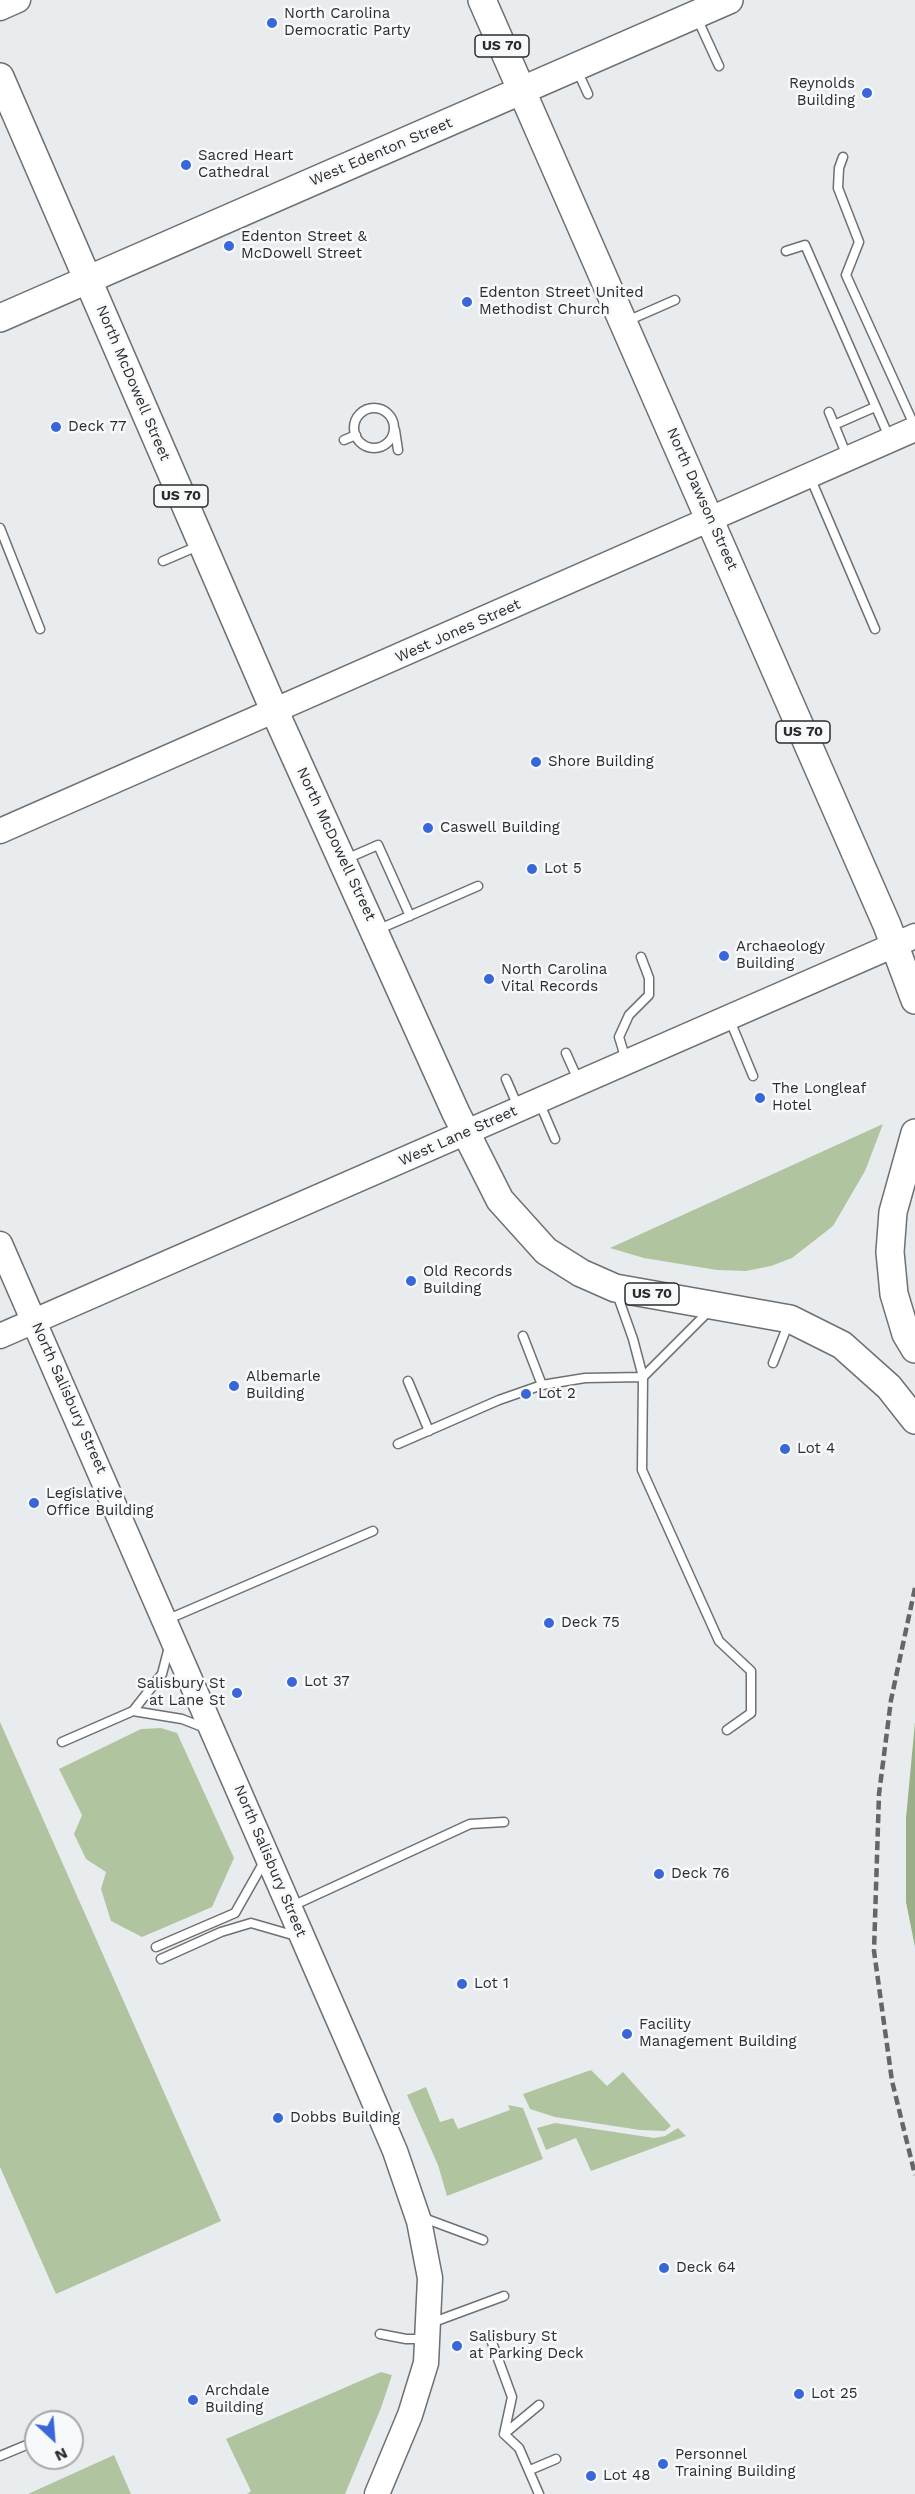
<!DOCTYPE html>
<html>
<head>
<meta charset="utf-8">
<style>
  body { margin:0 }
  #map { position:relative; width:915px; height:2494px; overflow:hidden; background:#e9ecee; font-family:"Work Sans",sans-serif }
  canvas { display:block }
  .north { position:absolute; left:24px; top:2410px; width:60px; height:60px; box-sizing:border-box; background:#f7f9fb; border:2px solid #a5a7a9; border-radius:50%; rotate:154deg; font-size:16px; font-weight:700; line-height:24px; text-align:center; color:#2b2c2d }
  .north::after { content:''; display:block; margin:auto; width:21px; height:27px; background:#3967d7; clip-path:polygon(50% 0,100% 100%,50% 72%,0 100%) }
</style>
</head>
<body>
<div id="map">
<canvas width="915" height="2494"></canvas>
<div class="north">N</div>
</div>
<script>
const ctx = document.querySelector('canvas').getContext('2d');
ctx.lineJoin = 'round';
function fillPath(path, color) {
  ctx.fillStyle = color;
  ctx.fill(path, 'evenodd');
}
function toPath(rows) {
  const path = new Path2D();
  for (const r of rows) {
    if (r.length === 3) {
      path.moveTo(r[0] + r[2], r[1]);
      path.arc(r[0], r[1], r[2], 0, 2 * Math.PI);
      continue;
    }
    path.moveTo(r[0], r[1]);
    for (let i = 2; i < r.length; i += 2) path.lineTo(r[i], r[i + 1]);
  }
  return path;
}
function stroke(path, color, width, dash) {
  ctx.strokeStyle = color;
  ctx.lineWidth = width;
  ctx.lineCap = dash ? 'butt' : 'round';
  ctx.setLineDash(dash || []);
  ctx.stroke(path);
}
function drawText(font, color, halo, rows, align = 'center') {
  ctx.font = font + ' "Work Sans",sans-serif';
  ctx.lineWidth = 5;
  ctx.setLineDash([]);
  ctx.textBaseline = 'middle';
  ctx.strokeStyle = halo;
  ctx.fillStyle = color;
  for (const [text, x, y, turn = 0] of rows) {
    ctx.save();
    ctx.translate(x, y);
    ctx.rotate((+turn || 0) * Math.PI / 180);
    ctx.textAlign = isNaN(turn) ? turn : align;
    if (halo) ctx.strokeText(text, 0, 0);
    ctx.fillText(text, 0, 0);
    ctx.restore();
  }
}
fillPath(toPath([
  [883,1124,865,1171,833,1226,792,1258,771,1266,746,1271,717,1270,644,1258,610,1248],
  [0,1722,221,2221,56,2294,0,2167],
  [161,1728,177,1733,234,1858,212,1907,142,1937,111,1921,101,1889,106,1872,86,1859,74,1834,82,1815,59,1769,141,1729],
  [591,2070,607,2086,623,2072,671,2126,665,2131,640,2130,555,2117,530,2109,523,2094],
  [426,2087,440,2122,453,2118,458,2129,510,2110,508,2105,523,2108,543,2159,447,2196,438,2165,407,2095],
  [555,2123,654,2138,665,2136,678,2128,686,2136,591,2171,576,2138,546,2150,537,2128],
  [381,2372,392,2375,381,2408,345,2494,247,2494,251,2491,226,2439],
  [114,2455,131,2494,28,2494]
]), '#b0c49f');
fillPath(toPath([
  [915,1722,915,1947,906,1902,906,1818]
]), '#9aae89');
const lane = toPath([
  [697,18,719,66],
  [577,70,588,94],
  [843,157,839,168,838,188,859,242,846,275,915,427],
  [786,251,805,245,889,437],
  [627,321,675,300],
  [374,428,20],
  [829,412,847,456],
  [834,425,875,407],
  [395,430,398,450],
  [344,440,356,435],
  [810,477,875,629],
  [0,528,40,629],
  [163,561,198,546],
  [346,859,378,845,410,916],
  [377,930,478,886],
  [729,1018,753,1076],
  [566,1053,579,1082],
  [626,1060,619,1037,629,1015,649,995,649,978,641,957],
  [506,1079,519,1109],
  [540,1104,555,1139],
  [617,1294,633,1339,643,1377,642,1470,719,1641,751,1671,751,1713,727,1730],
  [523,1336,542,1385],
  [773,1363,789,1322],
  [408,1381,429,1431],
  [398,1444,499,1400,542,1385,585,1378,643,1377,710,1310],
  [166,1620,373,1531],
  [133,1711,182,1719,205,1728],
  [62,1742,133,1711,162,1674,169,1647],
  [290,1907,470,1824,504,1822],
  [156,1947,235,1913,265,1860],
  [161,1959,221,1932,251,1923,296,1936],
  [421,2217,483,2240],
  [431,2323,504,2296],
  [380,2334,406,2339,427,2339],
  [490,2337,512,2397,504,2434],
  [504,2434,519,2448,539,2494],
  [504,2434,539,2405],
  [0,2456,36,2441],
  [530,2470,556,2459]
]);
const secondary = toPath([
  [0,8,18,0],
  [0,831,915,429],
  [0,1244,363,2076,395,2151,419,2221,430,2278,426,2363,410,2415,377,2494],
  [0,1336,915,936]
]);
const primary = toPath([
  [482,0,887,925,915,1000],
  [0,77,275,712,456,1113,500,1200,546,1251,581,1273,615,1288,790,1319,842,1345,889,1387,915,1420],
  [0,318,729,0],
  [915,1133,893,1212,890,1252,894,1294,906,1334,915,1349]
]);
stroke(lane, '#6e7072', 11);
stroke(secondary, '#6e7072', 27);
stroke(primary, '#6e7072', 30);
stroke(lane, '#fff', 8);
stroke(secondary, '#fff', 24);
stroke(primary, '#fff', 27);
stroke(toPath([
  [915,1588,891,1700,879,1794,874,1951,892,2081,915,2175]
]), '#646667', 4.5, [9, 4.5]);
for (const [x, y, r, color] of [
  [272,23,6,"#3967d7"],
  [867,93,6,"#3967d7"],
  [186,165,6,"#3967d7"],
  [229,246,6,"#3967d7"],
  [467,302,6,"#3967d7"],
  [56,427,6,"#3967d7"],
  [536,762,6,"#3967d7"],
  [428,828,6,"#3967d7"],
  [532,869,6,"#3967d7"],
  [724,956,6,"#3967d7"],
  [489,979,6,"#3967d7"],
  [760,1098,6,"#3967d7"],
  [411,1281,6,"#3967d7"],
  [234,1386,6,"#3967d7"],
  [526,1394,6,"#3967d7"],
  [785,1449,6,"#3967d7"],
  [34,1503,6,"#3967d7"],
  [549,1623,6,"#3967d7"],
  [292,1682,6,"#3967d7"],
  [237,1693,6,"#3967d7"],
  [659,1874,6,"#3967d7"],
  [462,1984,6,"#3967d7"],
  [627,2034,6,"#3967d7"],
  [278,2118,6,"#3967d7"],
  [664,2268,6,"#3967d7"],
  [457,2346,6,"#3967d7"],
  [799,2394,6,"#3967d7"],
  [193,2400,6,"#3967d7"],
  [663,2464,6,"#3967d7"],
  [591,2476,6,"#3967d7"]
]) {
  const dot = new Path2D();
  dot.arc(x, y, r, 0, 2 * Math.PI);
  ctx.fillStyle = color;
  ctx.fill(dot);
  stroke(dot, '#f7f9fb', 2);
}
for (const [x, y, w] of [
  [502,46,54],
  [181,496,54],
  [803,732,54],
  [652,1294,54]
]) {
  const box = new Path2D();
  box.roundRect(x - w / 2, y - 11, w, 22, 4.5);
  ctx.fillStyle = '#f7f9fb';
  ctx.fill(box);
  stroke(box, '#2b2c2d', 1.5);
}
drawText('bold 14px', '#2b2c2d', null, [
  ["US 70",502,46],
  ["US 70",181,496],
  ["US 70",803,732],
  ["US 70",652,1294]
]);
drawText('15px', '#2b2c2d', '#f7f9fb', [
  ["North Carolina",284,14],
  ["Democratic Party",284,31],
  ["Reynolds",855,84,"right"],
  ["Building",855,101,"right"],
  ["Sacred Heart",198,156],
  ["Cathedral",198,173],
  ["Edenton Street &",241,237],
  ["McDowell Street",241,254],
  ["Edenton Street United",479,293],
  ["Methodist Church",479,310],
  ["Deck 77",68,427],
  ["Shore Building",548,762],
  ["Caswell Building",440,828],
  ["Lot 5",544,869],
  ["Archaeology",736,947],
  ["Building",736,964],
  ["North Carolina",501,970],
  ["Vital Records",501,987],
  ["The Longleaf",772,1089],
  ["Hotel",772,1106],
  ["Old Records",423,1272],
  ["Building",423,1289],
  ["Albemarle",246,1377],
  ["Building",246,1394],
  ["Lot 2",538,1394],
  ["Lot 4",797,1449],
  ["Legislative",46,1494],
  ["Office Building",46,1511],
  ["Deck 75",561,1623],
  ["Lot 37",304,1682],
  ["Salisbury St",225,1684,"right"],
  ["at Lane St",225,1701,"right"],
  ["Deck 76",671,1874],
  ["Lot 1",474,1984],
  ["Facility",639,2025],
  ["Management Building",639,2042],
  ["Dobbs Building",290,2118],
  ["Deck 64",676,2268],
  ["Salisbury St",469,2337],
  ["at Parking Deck",469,2354],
  ["Archdale",205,2391],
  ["Building",205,2408],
  ["Lot 25",811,2394],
  ["Personnel",675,2455],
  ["Training Building",675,2472],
  ["Lot 48",603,2476]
], 'left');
drawText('15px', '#2b2c2d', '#f7f9fb', [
  ["West Edenton Street",381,152,-23],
  ["North McDowell Street",133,383,67],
  ["North Dawson Street",702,499,66],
  ["West Jones Street",458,631,-24],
  ["North McDowell Street",336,844,65],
  ["West Lane Street",458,1136,-24],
  ["North Salisbury Street",69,1398,66],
  ["North Salisbury Street",270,1861,67]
]);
</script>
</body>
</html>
